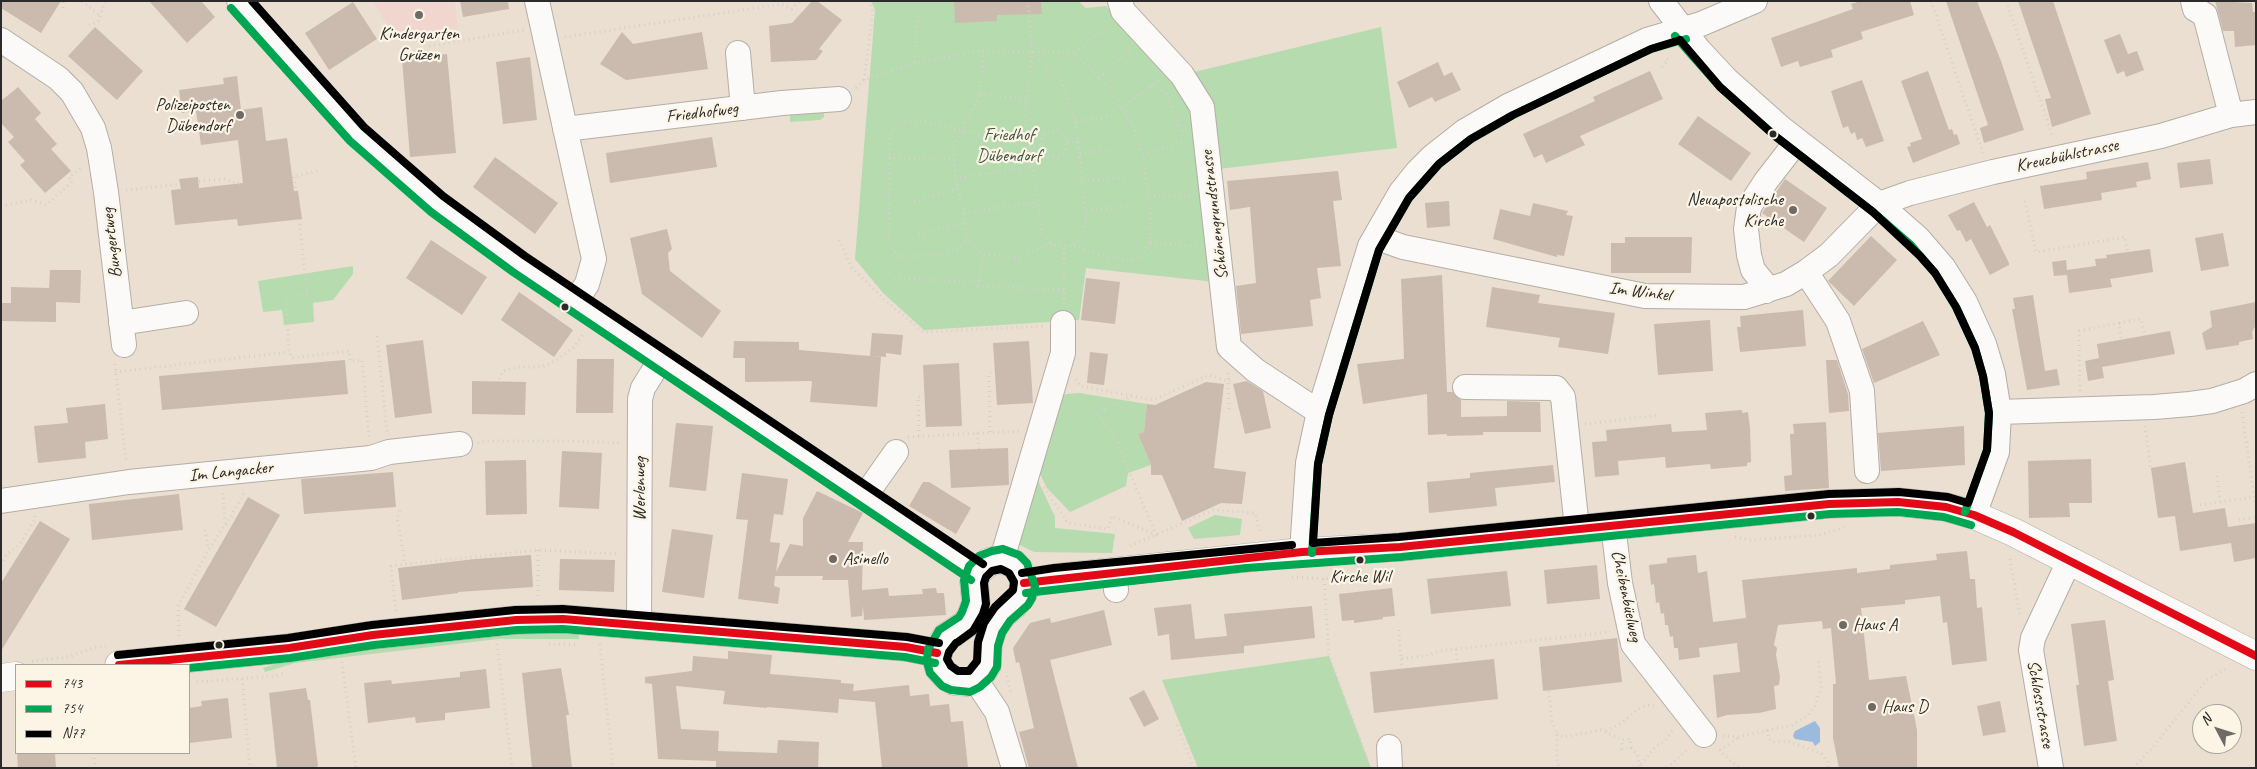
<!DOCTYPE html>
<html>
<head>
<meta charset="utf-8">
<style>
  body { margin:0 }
  #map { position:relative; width:2257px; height:769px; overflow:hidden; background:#eadfd0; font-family:Caveat,sans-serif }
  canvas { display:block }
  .frame { position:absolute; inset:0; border:2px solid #2b2b2b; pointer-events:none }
  .legend { position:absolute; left:15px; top:664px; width:175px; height:90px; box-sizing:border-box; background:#fcf5e5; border:1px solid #a8a49b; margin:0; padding:6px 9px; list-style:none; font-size:15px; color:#2b2b2b }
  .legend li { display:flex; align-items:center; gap:10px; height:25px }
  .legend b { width:25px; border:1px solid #a8a49b }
  .north { position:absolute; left:2192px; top:704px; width:50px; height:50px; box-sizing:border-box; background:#fcf5e5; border:1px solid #a8a49b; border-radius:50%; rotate:310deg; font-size:14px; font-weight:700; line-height:20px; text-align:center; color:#2b2b2b }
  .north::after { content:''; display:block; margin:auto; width:18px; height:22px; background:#6e6a65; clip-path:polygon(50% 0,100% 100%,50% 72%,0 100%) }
</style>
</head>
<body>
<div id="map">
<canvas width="2257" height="769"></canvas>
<div class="frame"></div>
<ul class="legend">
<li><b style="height:6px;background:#e20a16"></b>743</li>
<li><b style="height:6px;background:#00a651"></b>754</li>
<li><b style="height:6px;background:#000"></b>N77</li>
</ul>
<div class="north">N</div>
</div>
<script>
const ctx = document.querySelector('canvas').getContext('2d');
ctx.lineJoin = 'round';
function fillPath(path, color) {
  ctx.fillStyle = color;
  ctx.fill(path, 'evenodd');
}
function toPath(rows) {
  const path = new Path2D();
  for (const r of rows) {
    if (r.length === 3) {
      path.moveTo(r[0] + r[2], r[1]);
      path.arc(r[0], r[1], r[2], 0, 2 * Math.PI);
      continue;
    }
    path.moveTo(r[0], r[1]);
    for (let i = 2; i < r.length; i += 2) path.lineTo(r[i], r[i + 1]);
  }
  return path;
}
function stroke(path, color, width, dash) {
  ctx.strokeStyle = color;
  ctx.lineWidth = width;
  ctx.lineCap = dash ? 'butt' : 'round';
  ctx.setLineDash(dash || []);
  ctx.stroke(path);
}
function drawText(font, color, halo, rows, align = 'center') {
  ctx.font = font + ' Caveat,sans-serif';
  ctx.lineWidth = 4.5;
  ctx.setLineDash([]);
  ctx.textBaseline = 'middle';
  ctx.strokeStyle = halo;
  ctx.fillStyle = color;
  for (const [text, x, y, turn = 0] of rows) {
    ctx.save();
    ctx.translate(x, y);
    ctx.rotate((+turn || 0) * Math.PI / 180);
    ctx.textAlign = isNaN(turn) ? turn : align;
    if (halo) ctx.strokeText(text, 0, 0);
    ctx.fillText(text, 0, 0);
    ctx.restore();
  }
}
fillPath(toPath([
  [373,1,455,1,458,28,394,37]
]), '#f1d6d0');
fillPath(toPath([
  [871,1,1078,1,1086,8,1106,6,1189,94,1215,282,1086,268,1079,320,924,330,883,293,855,259,875,10],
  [1381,27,1397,148,1210,170,1182,75],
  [790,104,820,108,824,112,824,117,820,120,790,122],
  [353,266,353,274,333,300,313,303,314,322,284,325,282,310,263,312,258,281],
  [1079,393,1147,404,1144,432,1138,434,1151,465,1128,473,1126,486,1070,512,1047,488,1036,466,1057,395],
  [1034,472,1055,517,1055,528,1115,534,1112,553,1034,552,1014,542],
  [1215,515,1242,519,1240,535,1194,539,1188,528],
  [579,632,579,639,498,639,295,663,265,672,263,668,294,658,497,633],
  [1329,656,1371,768,1198,768,1162,680]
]), '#b6dbaf');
fillPath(toPath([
  [1815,721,1820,728,1820,742,1815,746,1813,742,1795,739,1793,736,1795,731]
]), '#9abbde');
fillPath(toPath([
  [1,1,61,1,41,33,1,8],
  [149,1,201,1,215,17,187,43],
  [460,1,508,1,509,9,463,17],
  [812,1,817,1,842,20,819,49,823,51,816,60,771,62,769,26,792,23],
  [954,1,1041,1,1042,14,997,15,997,21,955,23],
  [1861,1,1910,1,1914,15,1861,32,1863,39,1831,50,1833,57,1800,67,1798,61,1781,67,1771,38,1853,9,1851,4],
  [1946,1,1977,1,2001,61,2024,130,1984,143,1980,128,1988,125],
  [2018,1,2053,1,2091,114,2052,127,2045,99,2051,98],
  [2215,1,2252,3,2253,12,2256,12,2256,45,2235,47,2234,31,2223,31],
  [353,2,377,39,329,70,305,33],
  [95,27,143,71,117,100,68,56],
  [622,32,633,44,702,32,708,69,626,80,600,64],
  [2120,34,2128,54,2137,51,2144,70,2126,77,2124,71,2117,74,2104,40],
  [447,54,456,153,410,157,402,59],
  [530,57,537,120,503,124,496,62],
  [1438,62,1444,76,1452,72,1461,90,1435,102,1432,97,1409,108,1397,82],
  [1650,71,1663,99,1580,136,1585,145,1546,163,1542,154,1534,158,1523,134,1595,101,1593,97],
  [1928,71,1949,130,1952,129,1954,135,1957,134,1960,144,1913,163,1907,147,1911,146,1910,143,1922,139,1901,81],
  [237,76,241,110,262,107,266,141,287,138,294,191,298,191,302,219,238,226,237,219,175,225,171,190,181,189,179,179,198,177,199,188,243,183,238,140,201,145,196,111,182,113,179,90,224,84,223,78],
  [1862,80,1884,141,1866,147,1862,138,1857,140,1855,132,1851,134,1848,126,1843,128,1831,91],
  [18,87,41,113,35,119,57,144,51,149,71,171,45,193,20,165,25,161,8,142,14,137,1,123,1,101],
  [1698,116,1751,153,1731,181,1678,144],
  [712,137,717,167,610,183,606,153],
  [495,157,558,203,535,234,473,187],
  [2210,159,2213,184,2180,188,2177,163],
  [2148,162,2151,179,2136,182,2137,187,2101,193,2102,200,2044,209,2040,186,2087,179,2086,172],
  [1338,171,1342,200,1333,201,1341,266,1317,268,1321,298,1310,300,1313,326,1241,334,1236,286,1256,283,1250,207,1230,210,1227,181],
  [1785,179,1827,208,1804,242,1762,213],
  [1449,201,1450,226,1427,228,1425,203],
  [1974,202,1987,227,1990,225,2009,263,2009,265,1990,275,1971,239,1966,242,1960,230,1957,231,1948,215],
  [1533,203,1568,211,1566,215,1573,216,1564,256,1557,255,1557,257,1493,239,1500,209,1530,216],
  [667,229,672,249,668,253,670,271,721,311,702,338,642,294,630,238],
  [2223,233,2229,266,2201,271,2195,238],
  [1871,236,1897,260,1854,306,1828,281],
  [1625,237,1692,237,1691,273,1611,273,1611,243,1625,243],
  [431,240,487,277,462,315,406,278],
  [2150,249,2153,272,2110,279,2112,287,2069,293,2067,275,2054,276,2052,262,2066,260,2067,270,2096,266,2095,259,2107,258,2106,255],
  [50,270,81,270,80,303,56,302,56,322,1,321,1,303,11,303,11,287,49,288],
  [1442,275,1447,392,1453,392,1461,400,1461,417,1507,416,1507,401,1540,402,1541,432,1483,432,1483,435,1447,436,1447,434,1428,435,1427,394,1363,404,1357,364,1404,359,1401,279],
  [1086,278,1120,282,1115,324,1081,320],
  [1492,287,1540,295,1538,303,1615,313,1608,354,1558,347,1560,338,1486,327],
  [519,292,573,330,554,357,501,320],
  [2033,295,2045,371,2057,369,2060,385,2027,390,2012,309,2015,309,2013,298],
  [2256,302,2256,325,2252,332,2253,339,2239,342,2239,345,2206,350,2202,333,2212,327,2210,311],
  [1803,310,1806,346,1740,352,1737,327,1741,327,1740,316],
  [1710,320,1713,371,1658,375,1654,324],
  [1923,321,1940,355,1874,383,1862,349],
  [2170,331,2175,354,2102,367,2104,378,2088,381,2085,361,2099,358,2097,344],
  [872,333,903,335,901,355,886,353,886,357,871,356,881,357,877,407,810,402,812,381,745,382,745,358,733,358,734,341,799,342,799,350,870,356],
  [423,340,432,413,395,418,386,345],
  [1029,341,1033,403,997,405,993,343],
  [1090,352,1108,354,1104,385,1087,383],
  [577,359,614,359,613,413,576,413],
  [345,360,348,394,162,410,159,376],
  [1826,360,1837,360,1848,394,1849,411,1829,413],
  [959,363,962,426,926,427,923,365],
  [472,381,526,382,525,415,472,414],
  [1247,381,1263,391,1271,428,1245,434,1233,384],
  [1206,382,1224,384,1214,468,1246,472,1242,504,1221,503,1182,521,1162,475,1151,475,1151,465,1138,434,1144,432,1147,404,1155,405],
  [105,404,108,439,85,442,86,458,38,463,34,426,68,423,66,408],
  [1742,410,1742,413,1748,412,1750,428,1751,462,1747,463,1747,466,1711,469,1710,464,1666,468,1665,457,1618,461,1619,475,1595,477,1592,442,1607,441,1606,430,1671,424,1672,432,1707,430,1705,413],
  [1826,422,1829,488,1785,491,1784,476,1792,475,1790,434,1794,434,1793,424],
  [676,423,713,426,706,491,669,487],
  [1964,426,1965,465,1881,471,1878,433],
  [1008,448,1009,485,951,488,949,450],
  [562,451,602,453,599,509,559,507],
  [2091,459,2092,503,2069,503,2070,517,2029,518,2028,461],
  [526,460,527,514,486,515,485,461],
  [2185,462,2193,513,2225,508,2228,527,2256,523,2256,558,2234,562,2231,543,2180,551,2175,516,2158,518,2151,468],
  [1553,465,1555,482,1495,488,1497,506,1429,513,1427,482,1470,478,1470,473],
  [393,472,396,507,304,514,301,479],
  [742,473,788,479,783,515,774,514,770,542,780,543,776,572,790,544,803,546,803,518,817,491,863,513,848,542,863,542,862,590,888,588,889,596,923,594,922,589,936,588,937,593,944,593,946,615,864,620,863,606,862,616,851,617,848,580,822,580,823,576,775,576,774,586,780,588,778,604,738,599,748,520,736,519],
  [923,482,929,482,971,508,956,534,909,506],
  [179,494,183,530,92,540,89,504],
  [248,497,280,515,216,627,184,609],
  [40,521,70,539,1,651,1,583],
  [672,529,713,535,704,598,662,592],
  [1967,551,1970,579,1975,579,1977,608,1982,607,1987,661,1952,665,1947,622,1943,623,1940,596,1905,600,1905,604,1861,608,1869,680,1906,676,1917,730,1917,768,1839,768,1833,738,1833,684,1836,684,1831,628,1823,629,1822,621,1778,625,1774,645,1777,648,1776,655,1780,677,1779,685,1774,686,1776,709,1759,713,1727,715,1717,718,1713,675,1740,672,1737,643,1699,648,1700,657,1679,660,1678,648,1674,648,1673,636,1670,637,1668,625,1665,625,1664,613,1661,614,1659,602,1656,603,1654,584,1651,585,1649,565,1667,563,1667,558,1696,555,1698,573,1707,571,1713,622,1746,618,1742,580,1857,568,1857,573,1890,569,1890,565,1937,560,1936,554],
  [531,555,533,587,458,592,458,593,402,600,398,568,475,559],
  [560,559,615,560,614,592,559,590],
  [1597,565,1600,599,1547,604,1544,570],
  [1507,571,1511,606,1431,614,1427,579],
  [1392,588,1395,616,1383,617,1383,619,1354,623,1354,620,1342,621,1339,594],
  [1191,604,1195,639,1227,636,1224,614,1312,606,1315,638,1244,646,1244,653,1171,660,1169,634,1158,636,1154,608],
  [1104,610,1112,645,1050,660,1078,768,1029,768,1019,732,1034,728,1019,662,1016,663,1013,648,1030,623,1050,618,1051,623],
  [2105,620,2114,680,2108,681,2117,741,2084,746,2076,685,2079,685,2071,624],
  [1617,638,1622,682,1543,691,1539,647],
  [728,651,772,655,770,674,841,680,841,683,854,684,853,691,909,685,910,696,929,694,930,706,949,704,951,722,963,721,968,768,882,768,875,702,839,699,838,713,767,707,767,708,723,704,725,691,676,686,681,729,719,731,718,751,777,753,778,740,819,742,818,768,716,768,716,761,658,759,652,684,645,683,645,677,692,671,693,656,728,659],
  [1494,659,1498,699,1374,713,1370,672],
  [561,668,569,715,566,715,572,768,532,768,522,673],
  [486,669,490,708,445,713,445,720,416,723,415,717,368,723,364,683,391,680,392,684,460,677,460,672],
  [306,688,308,700,310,700,318,766,315,768,277,768,269,693],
  [1144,690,1159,719,1144,727,1129,698],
  [228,698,232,738,189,743,189,708,202,706,201,701],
  [2000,701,2006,732,1983,736,1977,706],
  [17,753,55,753,56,768,18,768]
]), '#cbbbae');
const minor = toPath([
  [239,1,326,101,357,134,437,204,519,264,977,572],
  [537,1,594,259,587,284,575,302],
  [1120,1,1123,11,1182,75,1202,107,1229,347,1255,370,1319,412],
  [1661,1,1699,50,1727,80,1781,128,1879,204,1918,238,1943,267,1965,302,1984,344,1993,374,1999,412,1997,452,1974,515],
  [2193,1,2195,9,2205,15,2231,115],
  [1,40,58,78,72,92,93,128,99,148,106,192,124,345],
  [738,53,743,108],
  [565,129,782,103,839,99],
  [1375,237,1403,247,1645,296,1744,297,1786,284,1806,272,1829,255,1879,204,1910,193,1993,172,2161,136,2231,115,2256,112],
  [1806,272,1838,321,1862,391,1867,471],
  [1766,291,1762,281,1753,270,1749,255,1746,229,1749,207,1766,181,1797,141],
  [121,323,186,313],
  [1465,387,1556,388,1563,397,1577,528],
  [1999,412,2154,407,2190,404,2212,401,2244,391,2256,384],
  [865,496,896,452],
  [1,501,129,482,371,458,389,452,460,444],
  [1613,525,1620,583,1633,644,1704,735],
  [1302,552,1308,463,1319,412,1370,246,1401,192,1417,172,1432,157,1465,131,1508,106,1647,40,1701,24,1755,1],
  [1002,559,1063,353,1063,323],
  [1114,573,1116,590],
  [639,625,640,399,643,388,661,359],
  [975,679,997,712,1014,768],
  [1389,747,1390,768],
  [2051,768,2031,650,2033,638,2070,559]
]);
const major = toPath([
  [1002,559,1014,564,1022,574,1025,587,1023,594,1015,604,1003,614,993,628,988,644,987,665,983,671,975,679,967,682,954,681,943,673,939,668,937,661,939,648,946,637,966,624,971,616,976,603,974,582,977,572,989,562,1002,559],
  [1024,583,1055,578,1302,552,1400,547,1829,504,1898,502,1946,507,1974,515,2013,532,2256,656],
  [119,665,289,648,373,635,516,620,563,619,600,622,906,647,937,653],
  [1,678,16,676]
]);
stroke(minor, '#b4aea4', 26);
stroke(major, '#b4aea4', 29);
stroke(toPath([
  [82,1,100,16],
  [1028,1,1032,52,1025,116,1043,234,1050,243],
  [1931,1,1983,153],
  [2006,1,2053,138],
  [63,8,63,1],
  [89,25,98,22,105,1],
  [565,37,781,4,792,9,800,1],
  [429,46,524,30],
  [983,51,980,94,962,131,954,145,955,178,964,213,967,240,960,248,945,254,900,257,893,250,889,240,890,141,891,133,898,124,904,122,929,122,962,131,995,138,1027,133],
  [1032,52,1061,81,1076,121,1086,224,1082,236,1072,245],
  [1075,53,1108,25],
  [914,63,983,51,1075,53,1109,88,1122,108,1133,126,1143,154,1150,211,1150,242,1143,255,1131,261,1100,255,1072,245,1054,246,1050,243,1019,258,984,254,967,240],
  [1662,67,1668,60,1664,57],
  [1099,78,1131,48],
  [864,80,873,11,869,1],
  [1153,86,1166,92,1183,136],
  [856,88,864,80,914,63,920,1],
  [980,94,1027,99],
  [1122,108,1160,80],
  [1076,121,1113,116],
  [1054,144,13],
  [1067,142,1078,141],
  [1029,147,1041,145],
  [1080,154,1120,148],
  [1143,154,1185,141],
  [889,158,955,160],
  [292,177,321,170],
  [294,177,296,191],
  [955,178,1032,167],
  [199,181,226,179,235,183,243,183],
  [1083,181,1124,178],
  [126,190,180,184],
  [1149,197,1193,195],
  [2025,201,2036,252,2125,237,2128,252],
  [914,202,957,189],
  [1,206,31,200,46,205,72,182,69,177,82,167],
  [1086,210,1130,206],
  [964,213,1038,202],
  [299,219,307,294,286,296,289,352,292,358,349,351,350,361,362,360,369,438],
  [919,234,965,222],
  [839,240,852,268,888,303,923,332,1043,326],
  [1150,242,1197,246,1197,244],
  [894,279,979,281,984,254],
  [979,281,978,286,1064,290],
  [1064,304,1064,246],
  [2119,323,2141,319,2145,336],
  [377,336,387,432],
  [115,364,126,462],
  [115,372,289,352],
  [1228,373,1229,410],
  [499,379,503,371,516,367,542,367,555,361,573,348,585,332],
  [1076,379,1080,386,1153,400,1209,375,1228,381,1233,379],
  [2080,391,2079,331,2119,323,2121,340],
  [2242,412,2256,511],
  [1585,424,1659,415],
  [2145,426,2151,468],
  [990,432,989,373,995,371],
  [977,433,979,449],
  [919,436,918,397,924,396],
  [908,437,1020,431],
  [478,443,486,441,568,441,619,443],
  [2217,476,2220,501],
  [1044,487,1068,523,1108,529,1112,516,1156,535,1113,433,1097,413,1126,400,1131,395],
  [2200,505,2254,497],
  [400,511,397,518,405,564,538,550,619,554],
  [2239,520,2256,517],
  [226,525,245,491],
  [205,530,208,549],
  [1735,537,1751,540,1821,535,1844,527],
  [1130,546,1213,510,1255,513,1260,533],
  [538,550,538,599],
  [2010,559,2020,615],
  [1,565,7,554,20,544,35,519,35,516],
  [1292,577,1324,579,1368,573],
  [1324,579,1329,656,1367,758],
  [396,611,391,566,405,564],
  [1399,630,1401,659,1429,655,1439,651,1610,632],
  [179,636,178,606,209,549,225,525,223,493],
  [497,644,512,768],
  [549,644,575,645],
  [600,644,613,768],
  [1456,649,1457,663],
  [1401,659,1402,669],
  [32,661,68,657,93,648,106,646],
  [342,662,356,768],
  [1007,676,1011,694],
  [242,679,250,768],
  [197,682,275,676,285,673],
  [1549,691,1552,722,1557,733,1557,762,1560,768],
  [1177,725,1194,768],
  [1767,730,1769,739,1773,742,1787,741,1821,753,1828,762,1828,768],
  [1606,731,1622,723,1638,709,1647,705,1655,706],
  [1557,733,1564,737,1601,730,1622,740,1630,739,1631,748,1622,749,1622,740],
  [1723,736,1738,737,1792,725,1807,716,1815,706,1821,687,1818,658],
  [1631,748,1637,754,1640,766],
  [1719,750,1739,768],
  [1720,750,1738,738],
  [94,753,95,768],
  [1638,768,1656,746,1665,741,1673,729],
  [1667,768,1689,748],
  [2133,768,2152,748,2206,681,2228,667]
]), '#d4d1cd', 3, [1, 4]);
stroke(minor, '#fcfaf8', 24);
stroke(major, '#fcfaf8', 28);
stroke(toPath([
  [1024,583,1302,552,1400,547,1829,504,1898,502,1946,507,1974,515,2013,532,2256,656],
  [119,665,289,648,373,635,516,620,563,619,906,647,937,653]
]), '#e20a16', 8);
stroke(toPath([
  [231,8,350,141,431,212,513,272,971,580],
  [1675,36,1720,87,1775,136,1873,212,1911,245,1935,273,1956,307,1975,348,1983,376,1989,413,1987,450,1965,512],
  [1003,549,1019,555,1027,563,1035,586,1032,598,1028,605,1010,621,1002,633,998,646,997,667,991,677,980,687,970,692,951,690,942,686,930,673,927,662,928,649,939,630,959,617,962,612,966,601,964,580,969,566,979,556,992,551,1003,549],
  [1312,553,1318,464,1329,415,1379,250,1409,198,1439,164,1471,139,1513,115,1651,49,1686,39],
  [1026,593,1246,568,1401,557,1830,514,1898,512,1944,517,1971,525],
  [189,668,290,658,374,645,517,630,563,629,905,657,935,663]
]), '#00a651', 8);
stroke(toPath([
  [252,1,364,127,443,196,525,256,983,564],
  [1680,40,1720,87,1775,136,1873,212,1920,256,1935,273,1956,307,1975,348,1983,376,1989,413,1987,450,1968,503,1948,497,1899,492,1829,494,1399,537,1313,543,1318,464,1329,415,1379,250,1409,198,1439,164,1471,139,1513,115,1651,49,1680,40],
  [1022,573,1054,568,1292,545],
  [956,643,949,652,947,659,951,666,958,671,969,671,977,661,978,642,984,623,995,607,1013,590,1014,582,1009,573,1001,569,992,571,986,577,984,583,986,604,983,614,973,631,958,642],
  [118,655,288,638,372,625,515,610,563,609,907,637,939,643]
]), '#000', 8);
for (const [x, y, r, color] of [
  [419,15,5,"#6e6a65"],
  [240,115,5,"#6e6a65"],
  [1773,134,4.5,"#2b2b2b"],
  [1793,210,5,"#6e6a65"],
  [565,307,4.5,"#2b2b2b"],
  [1811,516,4.5,"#2b2b2b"],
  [833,559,5,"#6e6a65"],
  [1360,560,4.5,"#2b2b2b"],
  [1843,625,5,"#6e6a65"],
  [219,645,4.5,"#2b2b2b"],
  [1872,707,5,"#6e6a65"]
]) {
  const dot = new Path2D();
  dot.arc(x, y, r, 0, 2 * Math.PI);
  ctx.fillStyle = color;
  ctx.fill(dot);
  stroke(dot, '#fcf5e5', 2);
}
drawText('17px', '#2b2b2b', '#fcf5e5', [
  ["Kirche Wil",1360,578]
]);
drawText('18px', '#2b2b2b', '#fcf5e5', [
  ["Kindergarten",419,34,"center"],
  ["Grüzen",419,55,"center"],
  ["Polizeiposten",230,105,"right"],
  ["Dübendorf",230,126,"right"],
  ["Neuapostolische",1783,200,"right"],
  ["Kirche",1783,221,"right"],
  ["Asinello",843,559],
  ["Haus A",1853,625],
  ["Haus D",1882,707]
], 'left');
drawText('18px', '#2b2b2b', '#fcf5e5', [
  ["Friedhofweg",702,113,-7],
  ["Kreuzbühlstrasse",2067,156,-12],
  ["Schönengrundstrasse",1215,215,-97],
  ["Bungertweg",112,243,-97],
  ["Im Winkel",1640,292,7],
  ["Im Langacker",231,472,-6],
  ["Werlenweg",640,489,-90],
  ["Cheibenbüelweg",1626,596,78],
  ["Schlossstrasse",2040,704,80]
]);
drawText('18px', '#435645', '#fcf5e5', [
  ["Friedhof",1009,135],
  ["Dübendorf",1009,156]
]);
</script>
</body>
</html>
